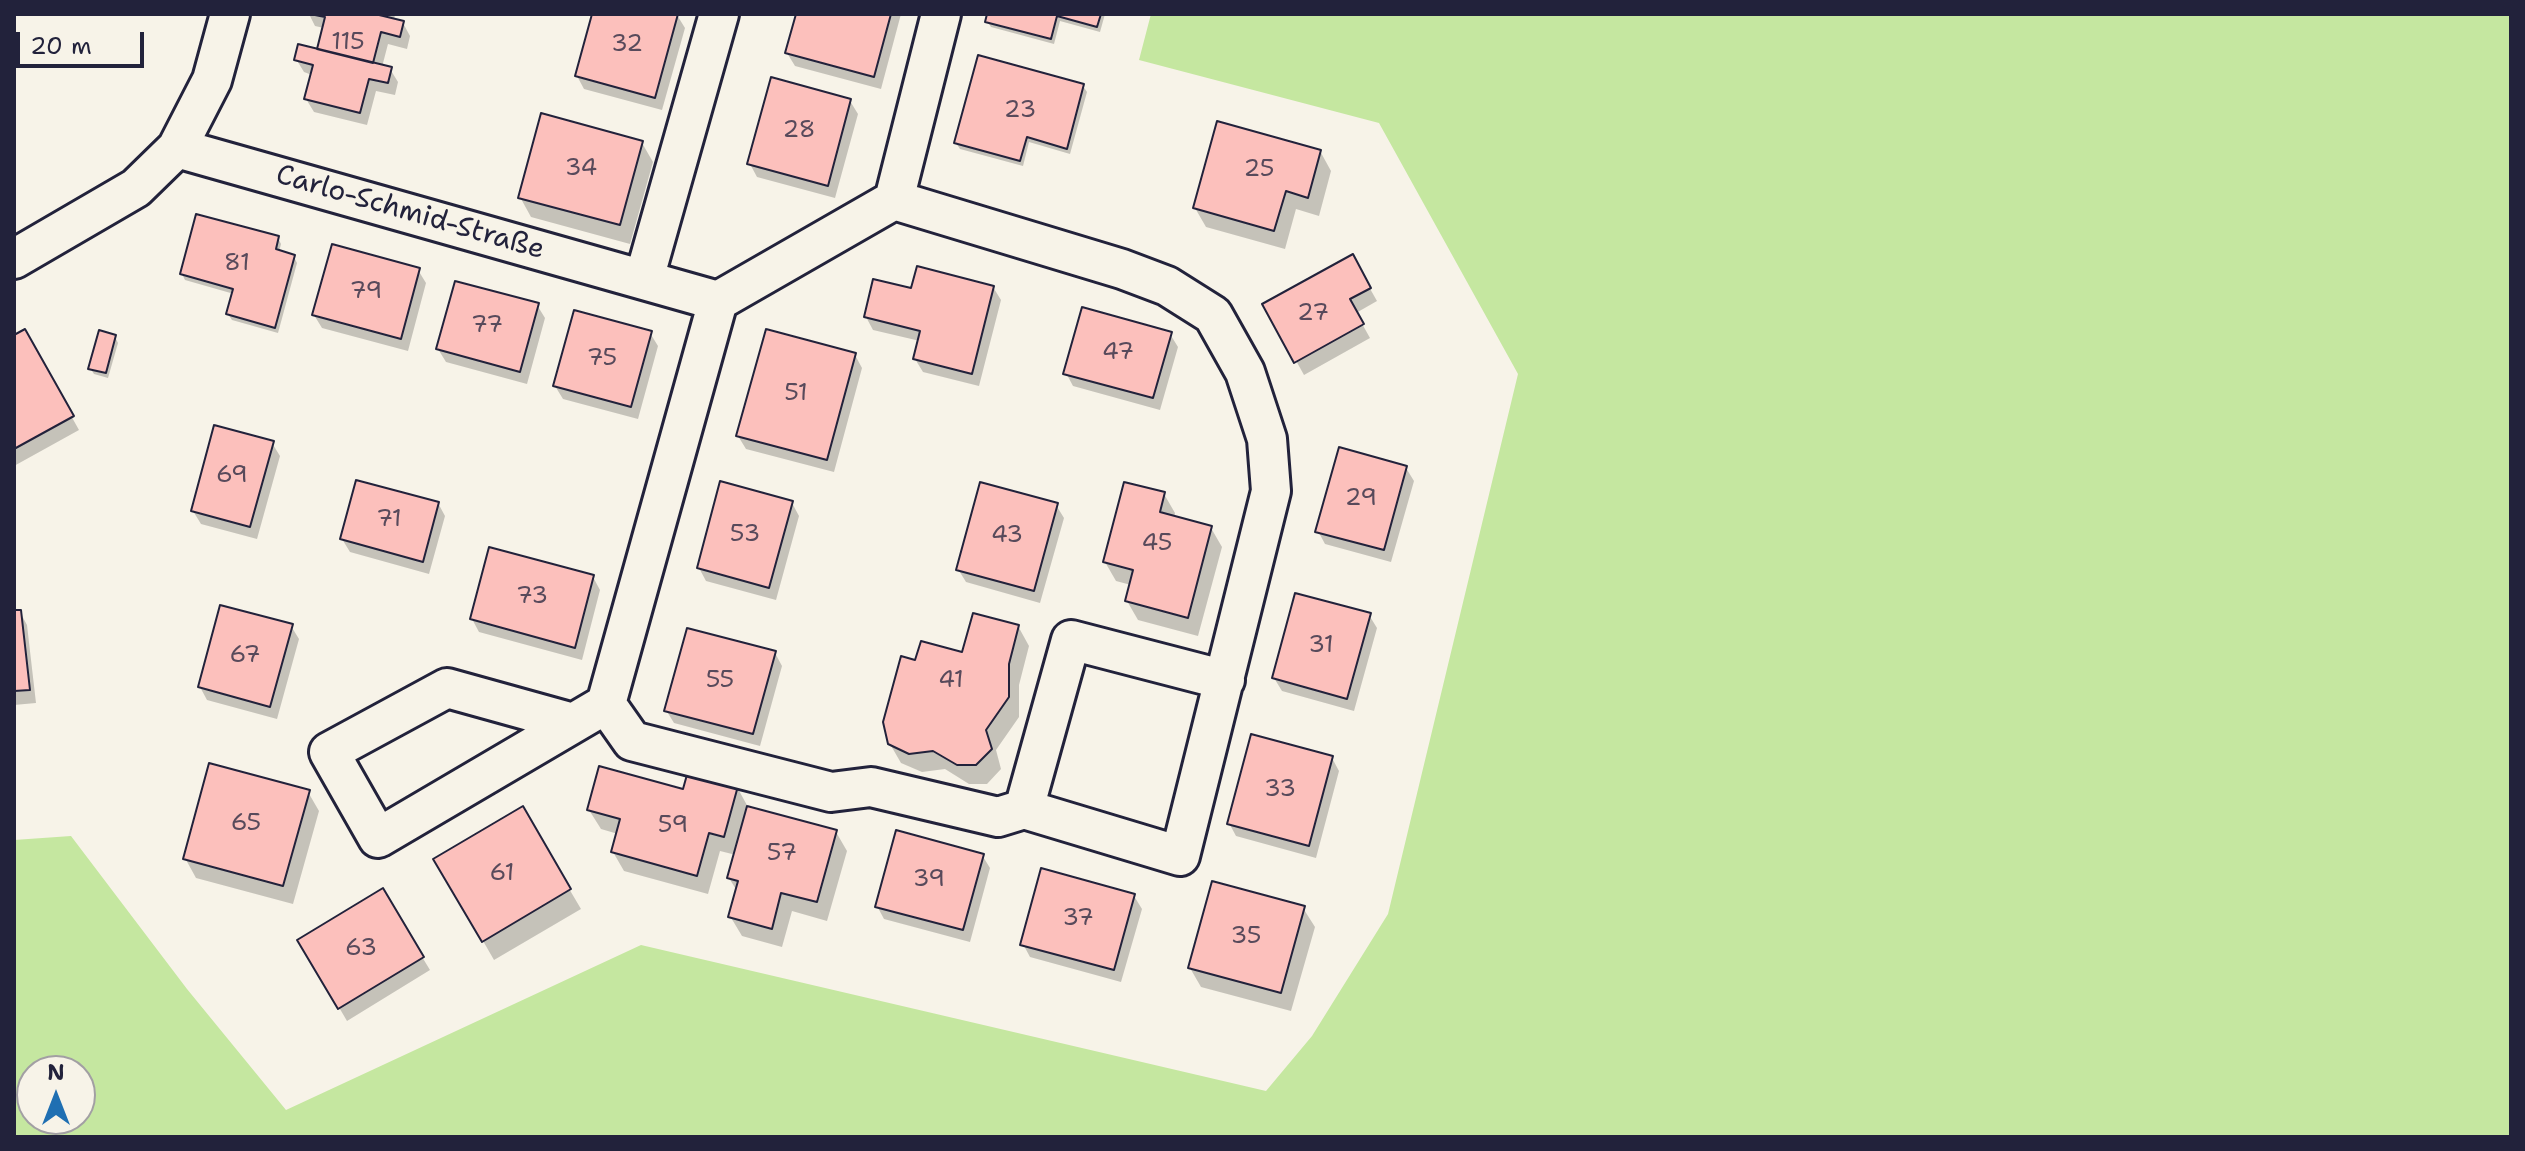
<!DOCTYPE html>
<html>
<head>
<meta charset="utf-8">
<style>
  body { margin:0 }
  #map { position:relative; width:2525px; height:1151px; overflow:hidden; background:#f7f3e8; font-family:"Shantell Sans",sans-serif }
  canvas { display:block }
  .frame { position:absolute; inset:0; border:16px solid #22223b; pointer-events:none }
  .north { position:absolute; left:16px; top:1055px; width:80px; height:80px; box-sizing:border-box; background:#f7f3e8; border:2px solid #a29fa3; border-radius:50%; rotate:0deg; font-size:22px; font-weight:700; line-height:32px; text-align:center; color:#22223b }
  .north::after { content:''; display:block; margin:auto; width:28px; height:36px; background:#1f6fb2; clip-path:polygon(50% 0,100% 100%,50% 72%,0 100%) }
  .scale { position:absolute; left:16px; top:32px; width:128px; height:36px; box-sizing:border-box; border:4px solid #22223b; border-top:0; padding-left:10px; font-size:24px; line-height:28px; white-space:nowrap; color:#22223b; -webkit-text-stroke:6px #f7f3e8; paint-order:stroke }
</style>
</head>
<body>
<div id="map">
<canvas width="2525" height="1151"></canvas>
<div class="frame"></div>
<div class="north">N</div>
<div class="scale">20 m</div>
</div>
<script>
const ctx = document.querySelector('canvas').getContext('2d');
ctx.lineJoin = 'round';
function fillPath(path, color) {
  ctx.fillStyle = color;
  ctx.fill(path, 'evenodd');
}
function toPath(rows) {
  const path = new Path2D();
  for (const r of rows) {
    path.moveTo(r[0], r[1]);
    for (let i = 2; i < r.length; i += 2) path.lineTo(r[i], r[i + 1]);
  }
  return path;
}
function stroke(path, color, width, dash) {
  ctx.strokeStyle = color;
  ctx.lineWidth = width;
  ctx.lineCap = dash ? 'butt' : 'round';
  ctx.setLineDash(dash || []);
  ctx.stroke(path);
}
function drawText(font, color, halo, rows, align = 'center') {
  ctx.font = font + ' "Shantell Sans",sans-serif';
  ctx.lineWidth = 6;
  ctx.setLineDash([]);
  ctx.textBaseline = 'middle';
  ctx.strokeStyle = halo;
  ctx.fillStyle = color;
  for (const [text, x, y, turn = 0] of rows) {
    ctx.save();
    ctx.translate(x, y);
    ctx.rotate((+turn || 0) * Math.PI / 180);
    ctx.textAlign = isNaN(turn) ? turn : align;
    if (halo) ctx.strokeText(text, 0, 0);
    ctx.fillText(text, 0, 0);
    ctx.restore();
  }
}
fillPath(toPath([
  [1151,14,2511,14,2511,1137,14,1137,14,840,71,836,187,989,286,1110,641,945,1266,1091,1312,1036,1388,914,1518,374,1379,123,1139,60],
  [32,1071,80,1071,80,1119,32,1119]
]), '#c5e7a0');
fillPath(toPath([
  [309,14,395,14,394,21,403,23,410,36,407,49,388,44,382,67,390,69,398,82,395,95,376,91,367,125,314,112,306,99,312,75,304,72,296,59,318,51,324,28,315,26],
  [594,14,677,15,685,28,662,110,584,89,577,76],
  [798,14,901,14,881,89,795,66,787,53],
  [989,14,1105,14,1100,32,1060,21,1054,44,991,27,987,21],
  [1083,86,1087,92,1070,154,1029,142,1023,166,960,149,956,143],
  [850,101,858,114,835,198,757,177,750,164],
  [642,143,653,162,630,244,531,217,520,197],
  [1320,151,1331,171,1319,216,1296,209,1285,249,1206,227,1195,208],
  [278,238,281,244,279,252,294,257,297,263,278,333,232,320,228,314,234,294,185,280,182,274],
  [1352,257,1377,301,1356,313,1370,338,1304,375,1265,305],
  [418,270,426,283,408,351,322,328,314,315],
  [993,287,1001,300,979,386,923,372,915,359,920,341,873,330,866,317,913,291],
  [537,305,545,318,527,384,446,362,438,349],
  [24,332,79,430,14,466,14,338],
  [650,333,658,346,638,419,563,399,555,386],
  [1170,334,1178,347,1160,410,1073,386,1066,373],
  [115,337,118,343,108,378,94,374,90,368],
  [855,355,862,368,834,472,746,449,738,436],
  [272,443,280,456,257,539,201,524,193,511],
  [1406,468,1414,481,1391,562,1325,544,1318,531],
  [1164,494,1175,513,1174,518,1211,528,1222,547,1198,636,1138,620,1127,601,1131,585,1116,581,1105,562],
  [438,503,445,516,429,574,350,552,342,539],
  [792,503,799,516,776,600,706,581,699,568],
  [1056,505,1064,518,1040,603,966,582,958,569],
  [593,577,600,590,582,660,479,632,472,619],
  [14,612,20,612,27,625,36,703,14,705],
  [1369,615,1377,628,1354,711,1282,691,1274,678],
  [291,626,299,639,277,719,207,700,200,687],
  [1018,626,1029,646,1019,685,1019,717,996,750,1001,769,987,784,969,784,945,769,922,772,901,763,890,744,917,662,964,654],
  [775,653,782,666,760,746,674,723,666,710],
  [1332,758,1339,771,1316,858,1236,836,1229,823],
  [737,787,748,807,836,832,847,851,827,921,792,911,782,947,742,936,730,916,737,891,729,878,736,855,720,851,708,894,624,871,613,852,618,834,601,829,589,810,685,791],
  [308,792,319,811,293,904,196,878,185,858],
  [522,809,581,909,494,960,436,859],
  [982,855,990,868,970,942,884,919,877,906],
  [382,891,430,970,347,1021,300,941],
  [1134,896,1142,909,1121,982,1030,957,1023,944],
  [1303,908,1315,927,1291,1011,1201,987,1190,968]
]), '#0003');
const building = toPath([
  [310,14,375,14,404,21,400,37,381,32,373,63,317,49,325,17,310,14],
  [592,14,678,14,655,98,575,76,592,14],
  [796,14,891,14,874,77,785,53,796,14],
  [987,14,1101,14,1097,27,1057,16,1051,39,985,22,987,14],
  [298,44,392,67,388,83,369,79,360,113,304,99,313,65,294,60,298,44],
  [978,55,1084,84,1067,149,1027,137,1020,161,954,143,978,55],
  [771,77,851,99,828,186,747,164,771,77],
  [541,113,643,141,620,225,518,198,541,113],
  [1217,121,1321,150,1308,198,1286,191,1274,231,1193,208,1217,121],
  [196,214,279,236,276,249,295,255,275,328,226,314,233,289,180,274,196,214],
  [332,244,420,268,401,339,312,315,332,244],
  [1353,254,1371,288,1350,299,1364,324,1294,363,1262,304,1353,254],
  [917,266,994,286,972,374,913,359,920,331,864,317,873,279,911,288,917,266],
  [455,281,539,303,520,372,436,349,455,281],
  [1082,307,1172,332,1153,398,1063,374,1082,307],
  [574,310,652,331,631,407,553,386,574,310],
  [25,329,74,416,14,449,14,335,25,329],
  [766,329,856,353,827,460,736,436,766,329],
  [99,330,116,335,106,373,88,369,99,330],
  [214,425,274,441,250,527,191,511,214,425],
  [1339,447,1407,466,1384,550,1315,532,1339,447],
  [356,480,439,502,423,562,340,539,356,480],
  [720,481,793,501,769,588,697,568,720,481],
  [980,482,1058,503,1034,591,956,570,980,482],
  [1124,482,1165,492,1160,512,1212,526,1188,618,1125,601,1133,570,1103,562,1124,482],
  [489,547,594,575,575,648,470,619,489,547],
  [1295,593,1371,613,1347,699,1272,678,1295,593],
  [220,605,293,624,270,707,198,687,220,605],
  [14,610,21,610,30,690,14,691,14,610],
  [973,613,1019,625,1009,664,1009,697,986,730,992,749,976,765,957,765,933,751,909,754,888,744,883,722,901,656,915,660,921,641,962,652,973,613],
  [687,628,776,651,753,734,664,711,687,628],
  [1251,734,1333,756,1309,846,1227,824,1251,734],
  [209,763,310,790,283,886,183,859,209,763],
  [599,766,683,789,688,771,738,786,724,837,709,833,697,876,611,852,620,819,587,810,599,766],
  [523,806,571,889,482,942,433,859,523,806],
  [747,806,837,830,817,902,781,893,772,929,728,917,738,881,727,878,747,806],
  [896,830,984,854,963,930,875,907,896,830],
  [1041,868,1135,894,1114,970,1020,945,1041,868],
  [1212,881,1305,906,1281,993,1188,968,1212,881],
  [383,888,424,957,338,1009,297,940,383,888]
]);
fillPath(building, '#fcc0bc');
stroke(building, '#22223b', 2);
const minor = toPath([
  [177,148,718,301],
  [14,259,136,188,177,148,212,80,230,14],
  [644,279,719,14],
  [606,704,632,741,831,792,871,787,998,817,1024,809,1180,856,1271,491,1267,439,1245,372,1213,315,1167,286,1122,269,894,200],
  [573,723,447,688,329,752,378,838,606,704,718,301,894,200,941,14],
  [1024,809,1071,640,1225,680]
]);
stroke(minor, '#22223b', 44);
stroke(minor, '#f7f3e8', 38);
drawText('24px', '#584a5b', null, [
  ["115",348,43],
  ["32",627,45],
  ["23",1020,111],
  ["28",799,131],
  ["34",581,169],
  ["25",1259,170],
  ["81",237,264],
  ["79",366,292],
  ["27",1313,314],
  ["77",487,326],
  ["47",1118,353],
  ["75",602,359],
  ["51",796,394],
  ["69",232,476],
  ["29",1361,499],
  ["71",389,520],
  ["53",745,535],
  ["43",1007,536],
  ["45",1157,544],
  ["73",532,597],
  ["31",1321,646],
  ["67",245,656],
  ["55",720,681],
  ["41",951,681],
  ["33",1280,790],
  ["65",246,824],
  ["59",673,826],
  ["57",782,854],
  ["61",502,874],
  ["39",929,880],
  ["37",1078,919],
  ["35",1246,937],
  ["63",361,949]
]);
drawText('28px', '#22223b', '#f7f3e8', [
  ["Carlo-Schmid-Straße",410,213,16]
]);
</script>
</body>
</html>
